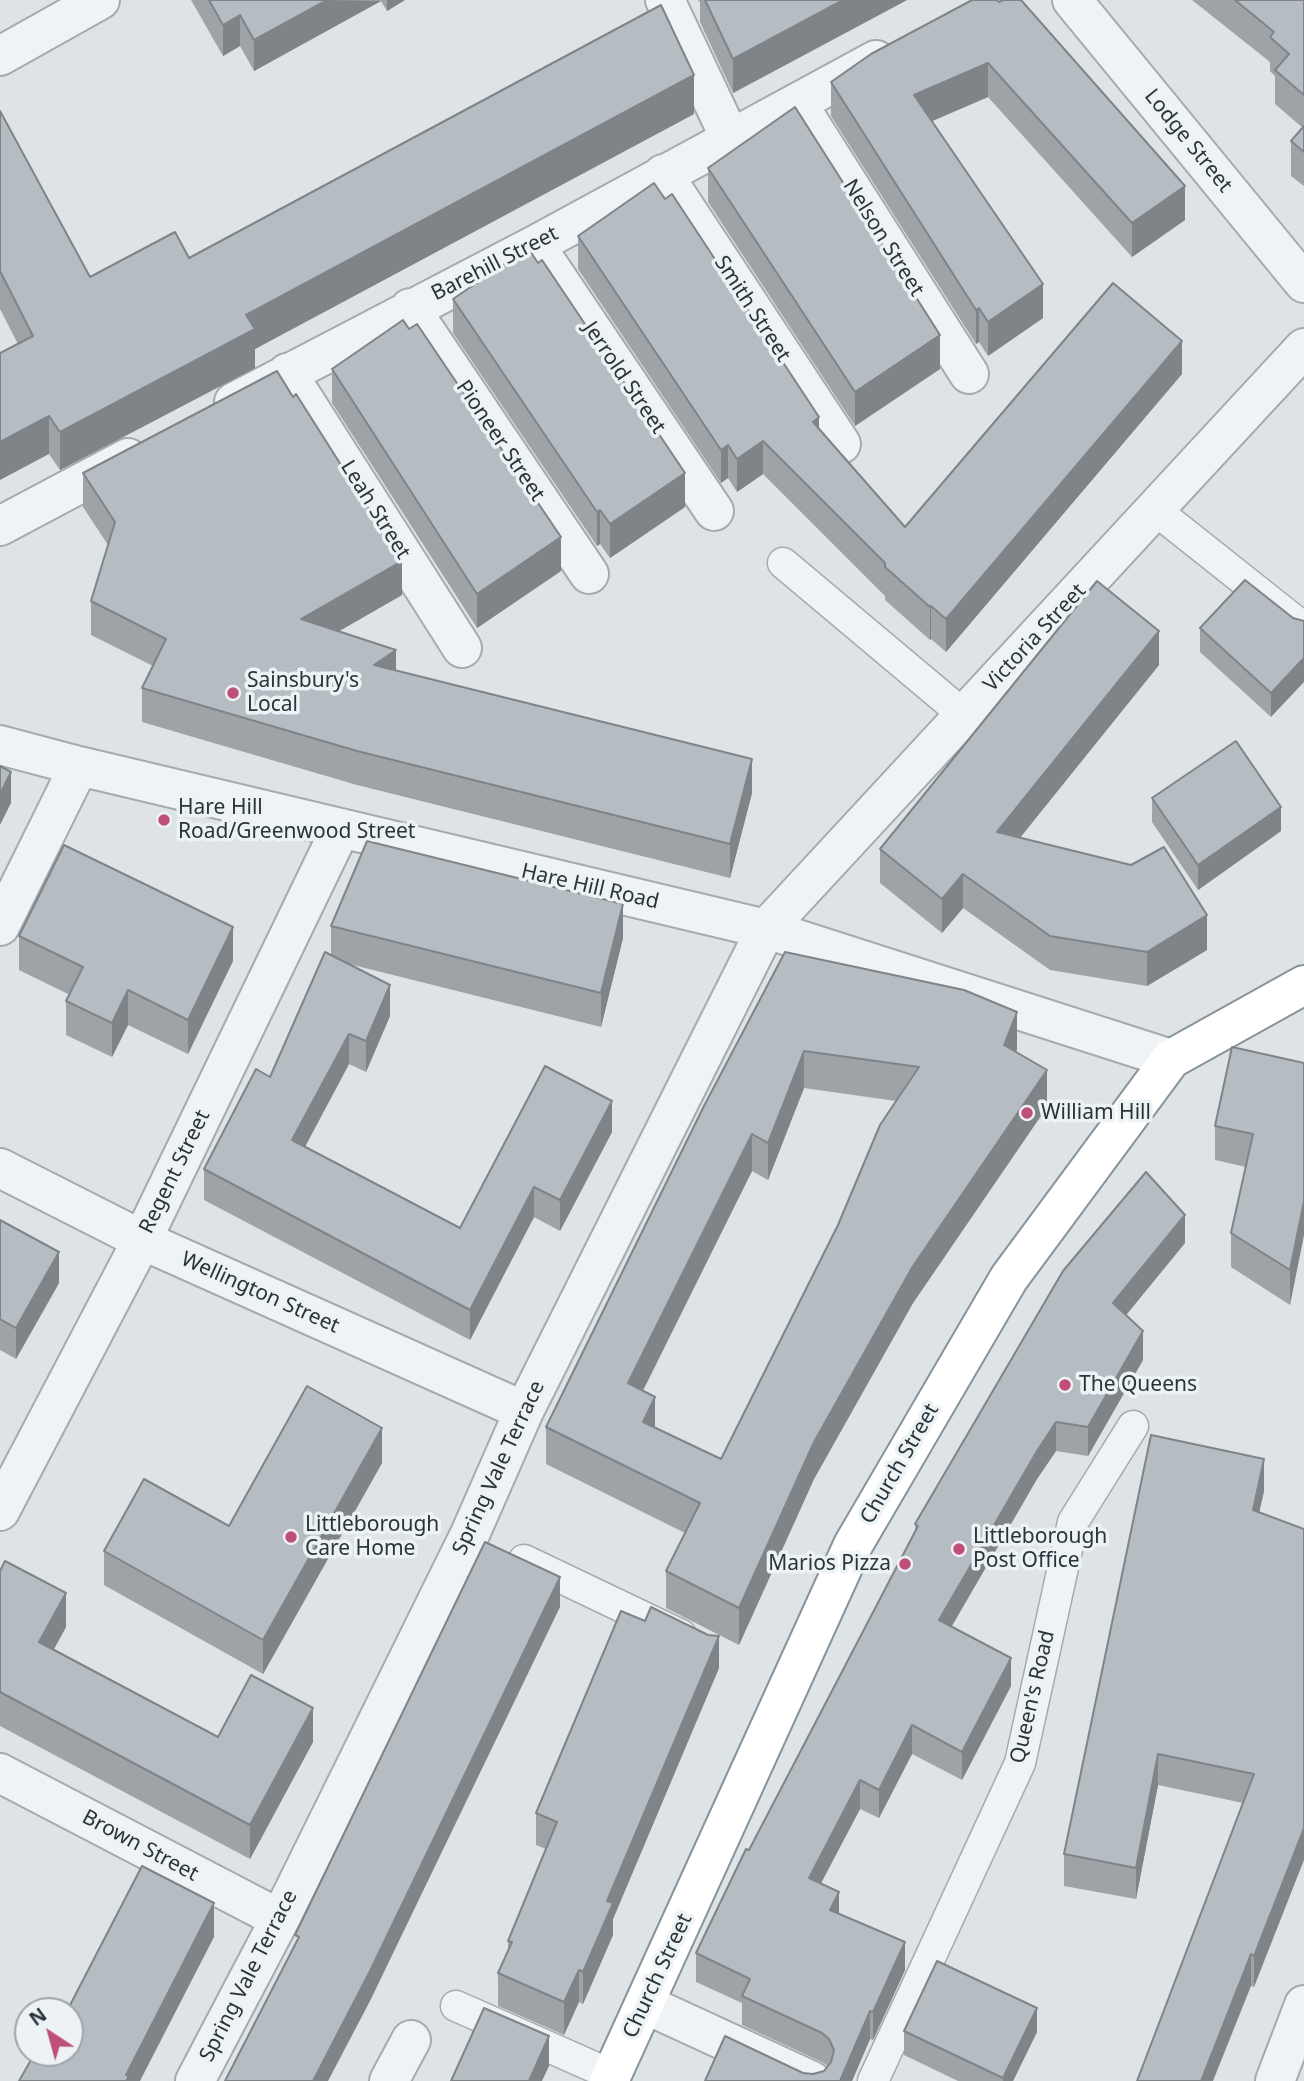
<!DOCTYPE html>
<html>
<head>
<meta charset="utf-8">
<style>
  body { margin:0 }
  #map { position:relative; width:1304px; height:2081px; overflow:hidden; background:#dee3e6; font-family:"Noto Sans",sans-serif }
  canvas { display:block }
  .north { position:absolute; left:14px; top:1997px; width:70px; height:70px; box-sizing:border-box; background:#edf2f4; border:2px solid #9fa6aa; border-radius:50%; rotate:324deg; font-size:19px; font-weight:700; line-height:28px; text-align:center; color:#29343b }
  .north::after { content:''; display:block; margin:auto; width:24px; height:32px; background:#bf4f7a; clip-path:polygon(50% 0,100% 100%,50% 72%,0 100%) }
</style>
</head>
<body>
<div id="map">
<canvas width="1304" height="2081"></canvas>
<div class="north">N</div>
</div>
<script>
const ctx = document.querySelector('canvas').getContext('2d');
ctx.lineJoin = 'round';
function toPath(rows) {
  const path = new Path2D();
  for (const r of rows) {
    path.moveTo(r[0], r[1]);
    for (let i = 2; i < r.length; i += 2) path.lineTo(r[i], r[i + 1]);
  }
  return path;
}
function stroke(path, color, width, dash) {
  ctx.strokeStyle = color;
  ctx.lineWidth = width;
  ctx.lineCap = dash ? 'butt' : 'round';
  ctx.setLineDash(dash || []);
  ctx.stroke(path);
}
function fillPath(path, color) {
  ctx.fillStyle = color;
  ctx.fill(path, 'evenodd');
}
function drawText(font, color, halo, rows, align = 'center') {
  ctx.font = font + ' "Noto Sans",sans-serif';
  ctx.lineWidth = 7;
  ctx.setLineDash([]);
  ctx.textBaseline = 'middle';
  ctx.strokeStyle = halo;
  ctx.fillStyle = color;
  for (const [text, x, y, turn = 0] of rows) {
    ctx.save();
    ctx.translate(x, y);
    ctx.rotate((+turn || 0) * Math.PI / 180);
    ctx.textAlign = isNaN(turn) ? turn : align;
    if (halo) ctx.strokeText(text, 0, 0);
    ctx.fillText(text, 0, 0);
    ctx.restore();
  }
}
const lane = toPath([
  [1154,509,1304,628],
  [783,563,964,715],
  [524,1560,681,1635],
  [456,2006,612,2075],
  [873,2081,1020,1763,1073,1522,1133,1426]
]);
const street = toPath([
  [665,0,730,138],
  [1072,0,1304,283],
  [0,56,100,0],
  [797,103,969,374],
  [663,174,841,444],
  [535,245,714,511],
  [410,308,589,574],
  [287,373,462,648],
  [234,402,535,245,876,60],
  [0,526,128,458],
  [0,745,79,766,766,929,1171,1059],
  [0,926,79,766],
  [0,1168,142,1240,524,1411],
  [0,1511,142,1240,341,828],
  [0,1773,280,1919],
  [645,2004,812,2081],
  [195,2081,280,1919,470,1534,524,1411,766,929,1304,348],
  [389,2081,411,2040],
  [1275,2081,1304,2005]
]);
const highway = toPath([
  [609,2081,853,1545,1009,1278,1171,1059,1304,985]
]);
stroke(lane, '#a4abaf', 33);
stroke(street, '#a4abaf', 42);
stroke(highway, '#87949b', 42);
stroke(lane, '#f0f3f5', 30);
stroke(street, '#f0f3f5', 38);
stroke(highway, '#fff', 38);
fillPath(toPath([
  [191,0,405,0,387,11,381,1,254,71,240,46,223,56],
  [698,0,907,0,733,93,700,22,700,2],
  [972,0,1185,220,1132,257,988,97,932,121,1043,318,988,356,979,342,976,344,831,116,831,82],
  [1192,0,1304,0,1304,186,1291,176,1291,141,1303,128,1275,104,1275,76,1270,71,1270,62],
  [0,111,90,277,189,258,694,114,255,349,255,368,60,470,49,454,18,344,0,309],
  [708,168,940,369,855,426,708,202],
  [578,236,819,429,905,527,1182,374,946,652,931,639,930,640,885,600,885,596,763,474,737,492,728,478,721,483,578,269],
  [453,299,685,507,610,558,600,544,597,546,453,333],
  [332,369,561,571,477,628,332,403],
  [83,473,402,595,339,631,396,670,752,793,730,878,357,785,142,722,142,688,153,666,91,635,91,601,108,545,83,507],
  [1293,618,1271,717,1200,652,1200,628],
  [1159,665,1020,838,1207,950,1147,986,1050,970,963,908,942,933,880,883,880,849],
  [1152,798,1281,831,1198,890,1152,822],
  [331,926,623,938,601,1027,349,964,390,1016,366,1072,349,1064,305,1147,460,1228,612,1132,560,1231,534,1217,470,1340,204,1200,204,1169,270,1077,331,955],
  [19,936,233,961,188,1054,128,1025,112,1057,66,1035,66,1001,70,995,19,970],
  [785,952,1017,1049,1016,1052,1047,1107,913,1303,814,1479,739,1645,666,1608,666,1571,685,1533,546,1464,546,1427],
  [804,1088,896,1101,838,1225,721,1459,655,1427,643,1391,752,1171,768,1180],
  [1304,1063,1290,1305,1231,1267,1231,1233,1246,1167,1215,1160,1215,1126],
  [0,1220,59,1283,16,1359,0,1350],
  [1185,1243,1126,1315,1143,1360,1088,1456,1056,1451,1037,1479,952,1626,1011,1686,962,1780,912,1754,879,1818,860,1809,821,1883,839,1913,905,1970,873,2040,870,2039,852,2081,803,2073,813,2074,824,2071,828,2066,822,2062,742,2025,742,2003,696,1982,696,1953,915,1533,915,1524],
  [382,1463,263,1674,104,1585,104,1551,229,1526],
  [1264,1491,1259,1512,1254,1987,1251,1986,1243,1803,1158,1785,1136,1899,1064,1886,1064,1854],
  [0,1571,66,1627,54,1649,218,1737,313,1742,250,1859,0,1726],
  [719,1668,613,1919,613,1935,583,2004,579,2002,564,2035,498,2006,498,1973,508,1952,508,1941,546,1849,536,1845,536,1813],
  [904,2031,1037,2032,1013,2081,958,2081,904,2055]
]), '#9da3a7');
fillPath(toPath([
  [327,0,381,1,254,71,254,40],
  [387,0,405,0,387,11],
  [843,0,907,0,733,93,733,59],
  [240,15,240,46,223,56,223,25],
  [988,63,988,97,914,129,914,95],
  [694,75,694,114,255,349,255,368,60,470,60,432,246,315],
  [1185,186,1185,220,1132,257,1132,223],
  [1043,284,1043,318,988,356,988,322],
  [979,308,979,342,976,344,976,310],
  [940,335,940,369,855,426,855,392],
  [1182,341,1182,374,946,652,946,619],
  [49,416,49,454,0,480,0,442],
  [819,417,819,451,813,422],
  [763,441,763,474,737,492,737,459],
  [728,445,728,478,721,483,721,450],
  [685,473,685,507,610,558,610,524],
  [600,510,600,544,597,546,597,512],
  [561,537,561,571,477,628,477,594],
  [402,561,402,595,301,653,301,619],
  [931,606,931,639,930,640,930,607],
  [1159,631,1159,665,997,866,997,832],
  [396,650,396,684,374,665],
  [1304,658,1304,682,1271,717,1271,693],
  [752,759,752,793,730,878,730,844],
  [11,772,11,803,0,825,0,794],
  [1281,807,1281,831,1198,890,1198,865],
  [963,874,963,908,942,933,942,899],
  [623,904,623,938,601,1027,601,993],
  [1207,915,1207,950,1147,986,1147,952],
  [233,927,233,961,188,1054,188,1020],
  [390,985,390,1016,366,1072,366,1041],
  [128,990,128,1025,112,1057,112,1023],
  [1017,1012,1017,1049,1004,1082,1004,1045],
  [349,1034,349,1064,292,1171,292,1140],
  [804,1051,804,1088,768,1180,768,1143],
  [1047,1070,1047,1107,913,1303,814,1479,739,1645,739,1608,814,1442,913,1266],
  [612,1101,612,1132,560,1231,560,1200],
  [752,1134,752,1171,628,1420,628,1383],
  [534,1187,534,1217,470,1340,470,1310],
  [1304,1201,1304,1235,1290,1305,1290,1270],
  [1185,1215,1185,1243,1113,1331,1113,1303],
  [59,1252,59,1283,16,1359,16,1328],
  [1143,1331,1143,1360,1088,1456,1088,1427],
  [655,1397,655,1434,643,1422],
  [1056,1422,1056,1451,1037,1479,939,1648,939,1620,1037,1451],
  [382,1428,382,1463,263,1674,263,1640],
  [1264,1459,1264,1491,1253,1541,1253,1510],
  [560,1577,560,1607,370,2001,328,2081,313,2081],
  [66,1593,66,1627,39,1676,39,1642],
  [719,1636,719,1668,613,1919,613,1935,583,2004,583,1972,607,1901],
  [1011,1658,1011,1686,962,1780,962,1752],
  [313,1708,313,1742,250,1859,250,1825],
  [912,1725,912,1754,879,1818,879,1790],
  [1158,1754,1158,1785,1136,1899,1136,1868],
  [860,1780,860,1809,809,1906,809,1878],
  [1304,1828,1304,1860,1254,1987,1254,1956],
  [839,1892,839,1920,830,1910],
  [214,1903,214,1937,140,2081,126,2081,126,2075],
  [905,1942,905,1970,873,2040,873,2012],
  [1251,1954,1251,1986,1213,2081,1201,2081],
  [579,1970,579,2002,564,2035,564,2002],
  [1037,2008,1037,2032,1013,2081,1003,2081,1003,2078],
  [870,2011,870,2039,852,2081,840,2081],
  [549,2036,549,2066,542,2081,529,2081]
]), '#7f8488');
const building = toPath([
  [209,0,327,0,254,40,240,15,223,25,209,0],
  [705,0,843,0,733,59,705,0],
  [972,0,997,0,999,2,1003,0,1021,0,1185,186,1132,223,988,63,914,95,1043,284,988,322,979,308,976,310,831,82,871,54,972,0],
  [1235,0,1304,0,1304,95,1275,70,1289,54,1270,37,1274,32,1235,0],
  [661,5,694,75,246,315,255,329,60,432,49,416,0,442,0,353,33,336,0,271,0,111,90,277,175,232,189,258,661,5],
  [795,107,940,335,855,392,708,168,795,107],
  [1304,126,1304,152,1291,141,1304,126],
  [654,183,665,199,672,194,819,417,813,422,905,527,1113,283,1182,341,946,619,931,606,930,607,885,567,885,563,763,441,737,459,728,445,721,450,578,236,654,183],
  [528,248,538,263,542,260,685,473,610,524,600,510,597,512,453,299,528,248],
  [403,320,409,329,417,324,561,537,477,594,332,369,403,320],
  [277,371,293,397,296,394,402,561,301,619,396,650,374,665,752,759,730,844,357,751,142,688,166,639,91,601,115,522,83,473,277,371],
  [1245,580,1293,618,1304,621,1304,658,1271,693,1200,628,1245,580],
  [1097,581,1159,631,997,832,1131,865,1164,847,1207,915,1147,952,1050,936,963,874,942,899,880,849,1097,581],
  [1236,741,1281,807,1198,865,1152,798,1236,741],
  [0,766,11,772,0,794,0,766],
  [367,841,623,904,601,993,331,926,367,841],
  [64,845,233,927,188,1020,128,990,112,1023,66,1001,83,967,19,936,64,845],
  [325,952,390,985,366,1041,349,1034,292,1140,460,1228,545,1066,612,1101,560,1200,534,1187,470,1310,204,1169,256,1069,270,1077,325,952],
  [785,952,964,990,1017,1012,1004,1045,1047,1070,913,1266,814,1442,739,1608,666,1571,700,1503,546,1427,704,1106,785,952],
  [804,1051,919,1067,880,1125,838,1225,721,1459,643,1422,655,1397,628,1383,752,1134,768,1143,804,1051],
  [1232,1047,1304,1063,1304,1201,1290,1270,1231,1233,1253,1134,1215,1126,1232,1047],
  [1146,1172,1185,1215,1113,1303,1143,1331,1088,1427,1056,1422,1037,1451,939,1620,1011,1658,962,1752,912,1725,879,1790,860,1780,809,1878,839,1892,830,1910,905,1942,873,2012,870,2011,840,2081,705,2081,725,2036,803,2073,813,2074,824,2071,831,2062,834,2050,829,2039,822,2033,742,1996,750,1979,696,1953,746,1849,749,1850,918,1526,915,1524,1063,1271,1146,1172],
  [0,1220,59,1252,16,1328,0,1319,0,1220],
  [307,1386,382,1428,263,1640,104,1551,144,1479,229,1526,307,1386],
  [1151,1435,1264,1459,1253,1510,1304,1529,1304,1828,1254,1956,1251,1954,1201,2081,1137,2081,1254,1774,1158,1754,1136,1868,1064,1854,1151,1435],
  [485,1542,560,1577,370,1971,313,2081,225,2081,299,1937,295,1935,485,1542],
  [5,1561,66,1593,39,1642,218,1737,251,1675,313,1708,250,1825,0,1692,0,1571,5,1561],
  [651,1607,708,1635,719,1636,607,1901,613,1903,583,1972,579,1970,564,2002,498,1973,512,1942,508,1941,557,1822,536,1813,621,1611,645,1621,651,1607],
  [142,1866,214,1903,126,2075,129,2076,126,2081,19,2081,35,2053,70,2053,70,2011,67,2011,142,1866],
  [937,1961,1037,2008,1003,2078,904,2031,937,1961],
  [484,2008,549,2036,529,2081,451,2081,484,2008]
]);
fillPath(building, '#b6bdc2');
stroke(building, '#7f8488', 2);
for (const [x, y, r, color] of [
  [233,693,7,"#bf4f7a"],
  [164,820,7,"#bf4f7a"],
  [1027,1113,7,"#bf4f7a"],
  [1065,1385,7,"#bf4f7a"],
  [291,1537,7,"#bf4f7a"],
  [959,1549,7,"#bf4f7a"],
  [905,1564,7,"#bf4f7a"]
]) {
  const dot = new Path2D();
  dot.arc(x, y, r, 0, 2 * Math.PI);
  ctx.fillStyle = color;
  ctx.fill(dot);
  stroke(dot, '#edf2f4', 2.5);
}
drawText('21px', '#29343b', '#edf2f4', [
  ["Lodge Street",1188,141,51],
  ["Nelson Street",883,238,58],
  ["Barehill Street",495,264,-27],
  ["Smith Street",752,309,57],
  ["Jerrold Street",624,378,56],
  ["Pioneer Street",500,441,56],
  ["Leah Street",375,510,58],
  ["Victoria Street",1035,638,-47],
  ["Hare Hill Road",590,887,13],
  ["Regent Street",175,1172,-64],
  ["Wellington Street",260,1293,24],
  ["Church Street",900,1464,-60],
  ["Spring Vale Terrace",499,1468,-65],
  ["Queen's Road",1033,1697,-77],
  ["Brown Street",140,1846,28],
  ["Spring Vale Terrace",249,1976,-63],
  ["Church Street",658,1976,-65]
]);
drawText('21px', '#29343b', '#edf2f4', [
  ["Sainsbury's",247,681],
  ["Local",247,705],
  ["Hare Hill",178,808],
  ["Road/Greenwood Street",178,832],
  ["William Hill",1041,1113],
  ["The Queens",1079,1385],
  ["Littleborough",305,1525],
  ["Care Home",305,1549],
  ["Littleborough",973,1537],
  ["Post Office",973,1561],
  ["Marios Pizza",891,1564,"right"]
], 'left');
</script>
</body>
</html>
